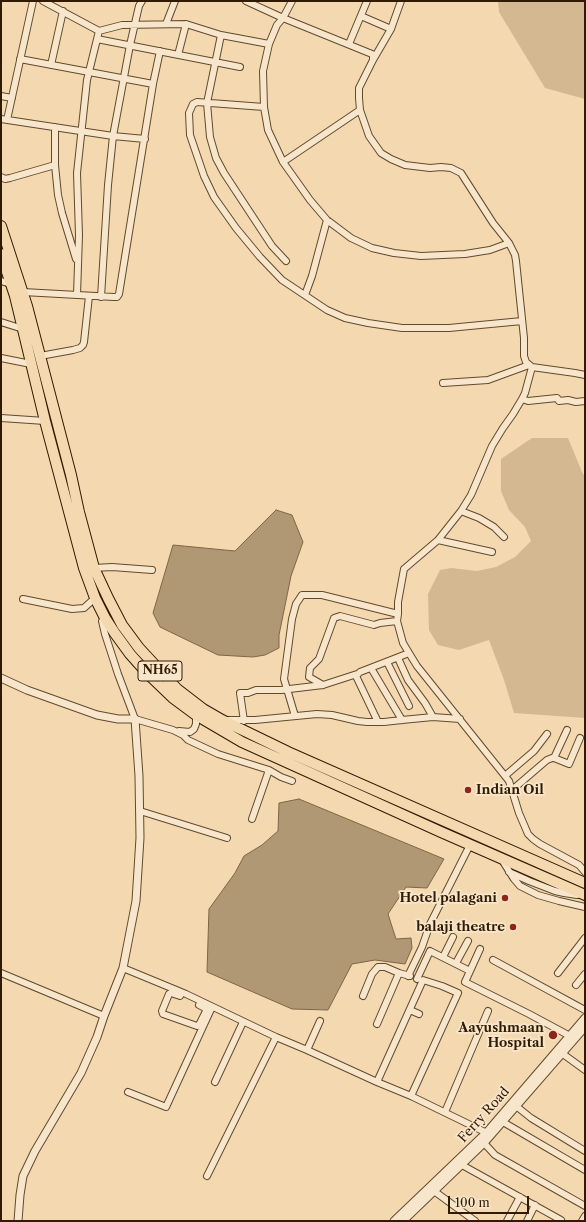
<!DOCTYPE html>
<html>
<head>
<meta charset="utf-8">
<style>
  body { margin:0 }
  #map { position:relative; width:586px; height:1222px; overflow:hidden; background:#f4d8b0; font-family:"Libre Caslon Text",serif }
  canvas { display:block }
  .frame { position:absolute; inset:0; border:2px solid #301b00; pointer-events:none }
  .scale { position:absolute; left:448px; top:1196px; width:81px; height:18px; box-sizing:border-box; border:2px solid #301b00; border-top:0; padding-left:5px; font-size:12px; line-height:14px; white-space:nowrap; color:#301b00; -webkit-text-stroke:3px #f8e6cc; paint-order:stroke }
</style>
</head>
<body>
<div id="map">
<canvas width="586" height="1222"></canvas>
<div class="frame"></div>
<div class="scale">100 m</div>
</div>
<script>
const ctx = document.querySelector('canvas').getContext('2d');
ctx.lineJoin = 'round';
function fillPath(path, color) {
  ctx.fillStyle = color;
  ctx.fill(path, 'evenodd');
}
function toPath(rows) {
  const path = new Path2D();
  for (const r of rows) {
    path.moveTo(r[0], r[1]);
    for (let i = 2; i < r.length; i += 2) path.lineTo(r[i], r[i + 1]);
  }
  return path;
}
function stroke(path, color, width, dash) {
  ctx.strokeStyle = color;
  ctx.lineWidth = width;
  ctx.lineCap = dash ? 'butt' : 'round';
  ctx.setLineDash(dash || []);
  ctx.stroke(path);
}
function drawText(font, color, halo, rows, align = 'center') {
  ctx.font = font + ' "Libre Caslon Text",serif';
  ctx.lineWidth = 3.5;
  ctx.setLineDash([]);
  ctx.textBaseline = 'middle';
  ctx.strokeStyle = halo;
  ctx.fillStyle = color;
  for (const [text, x, y, turn = 0] of rows) {
    ctx.save();
    ctx.translate(x, y);
    ctx.rotate((+turn || 0) * Math.PI / 180);
    ctx.textAlign = isNaN(turn) ? turn : align;
    if (halo) ctx.strokeText(text, 0, 0);
    ctx.fillText(text, 0, 0);
    ctx.restore();
  }
}
fillPath(toPath([
  [498,1,585,1,585,99,545,88,499,12],
  [532,438,568,438,582,472,585,477,585,718,514,713,504,680,489,640,459,650,438,645,429,630,428,594,440,570,451,568,477,571,496,567,515,557,531,541,525,527,509,510,501,491,501,459]
]), '#d3b892');
const water = toPath([
  [276,510,292,515,303,542,291,576,279,635,279,648,265,655,253,657,218,655,160,627,153,613,173,545,235,551,276,510],
  [299,799,444,859,427,888,406,887,388,914,396,939,411,938,412,948,405,964,375,960,352,964,328,1010,292,1009,207,972,209,909,235,873,244,856,262,845,278,831,279,803,299,799]
]);
fillPath(water, '#b19874');
stroke(water, '#7d6646', 1);
const minor = toPath([
  [43,1,99,31,122,25,186,24,221,35,269,44],
  [246,1,283,18,277,25,269,44,263,71,264,107,268,130,283,162,310,200,327,220,351,238,372,248,394,253,421,256,465,254,490,250,509,243,515,255,516,261,524,338,524,356,526,362,532,367,575,373,585,375],
  [292,1,283,18,372,54,373,56,373,60,359,88,359,98,360,110,369,136,381,153,391,159,405,165,430,168,441,167,451,168,461,173,493,223,509,243],
  [361,16,391,29],
  [166,24,175,1],
  [221,35,207,103,210,137,216,158,224,173,272,246,286,261],
  [97,39,240,67],
  [349,44,367,1],
  [178,55,186,24],
  [20,59,153,84],
  [373,60,391,29,401,1],
  [51,65,63,11],
  [1,96,12,98],
  [264,107,197,102,193,104,189,113,190,135,204,176,214,197,236,228,260,257,282,280,327,310,345,318,368,323,402,328,449,328,522,321],
  [1,119,113,136,145,139],
  [7,120,33,1],
  [55,127,55,165,58,195,62,213,76,259],
  [283,162,360,110],
  [1,177,5,179,10,178,55,165],
  [1,281,11,284],
  [23,292,114,297,117,297,119,294,153,84,160,51],
  [77,295,79,235,77,173,87,80,99,31],
  [305,295,312,276,327,220],
  [101,297,108,185,113,136,130,45,139,6,142,1],
  [1,322,23,329],
  [40,356,73,350,80,348,83,345,84,342,89,296],
  [1,358,31,364],
  [532,367,525,393,522,399,513,414,503,428,492,446,471,495,461,511,438,540,404,569,398,602,398,614,397,621,403,643,409,653,417,666,509,781,519,813,528,834,533,839,540,844,579,865,585,872],
  [443,383,488,380,529,365],
  [522,399,528,401,557,398,559,401,568,400,576,402,585,401],
  [1,418,45,421],
  [461,511,479,518,494,527,504,537],
  [438,540,492,552],
  [94,568,112,567,152,570],
  [23,599,72,609,84,608,95,598],
  [105,618,102,621,105,634,118,674,135,719,173,730,183,735,188,740,218,754,269,770,281,777,292,781],
  [398,658,408,680,425,703,433,717],
  [387,662,409,706],
  [371,668,402,720],
  [323,685,309,677,310,668,319,659,334,618,340,616,374,625,380,623,397,621],
  [295,716,284,679,292,619,296,604,302,595,322,595,398,614],
  [227,720,255,720,317,714,332,715,358,721,367,722,384,722,402,720,433,717,460,719],
  [244,721,240,693,248,693,256,690,281,690,323,685,357,674],
  [378,722,356,676,360,672,409,653],
  [179,731,190,732,194,729,196,724,196,715],
  [554,758,567,730],
  [506,775,534,751,547,734],
  [512,790,547,760,552,758,554,758,569,764,580,738],
  [140,811,227,838],
  [252,819,269,770],
  [502,860,514,879,520,886,538,895,559,901,585,907],
  [509,872,529,881,555,891,564,893,577,895],
  [443,957,453,937],
  [493,960,585,1010],
  [456,963,468,941],
  [123,968,186,994,276,1037,307,1050,377,1082,411,1096,489,1134],
  [470,971,480,949],
  [1,973,104,1016],
  [558,973,585,938],
  [408,976,422,947,430,924,470,845],
  [417,979,430,951,470,971,465,982,529,1014,570,1036,574,1038],
  [576,985,585,974],
  [180,996,171,993,169,994,162,1011,163,1014,197,1026,199,1025,206,1011,205,1008,199,1005],
  [363,996,372,974,378,967,385,967,399,973],
  [410,1010,419,1014],
  [377,1024,399,973,410,976],
  [307,1050,320,1021],
  [563,1054,585,1070],
  [215,1082,243,1022],
  [377,1082,423,980,442,986,458,993,411,1096],
  [128,1092,166,1107,212,1007],
  [516,1106,531,1118,585,1151],
  [445,1112,488,1011],
  [503,1122,585,1170],
  [484,1143,495,1155,585,1206],
  [462,1165,561,1220],
  [207,1176,276,1037],
  [434,1191,475,1221],
  [507,1221,520,1197],
  [527,1221,535,1205],
  [582,1221,585,1216]
]);
const tertiary = toPath([
  [1,678,27,690,97,715,118,719,135,719,139,776,140,838,136,901,123,968,104,1016,97,1037,81,1073,35,1151,23,1176,20,1195,18,1221],
  [394,1221,487,1132,585,1018],
  [403,1221,484,1143,585,1027]
]);
const trunk = toPath([
  [1,226,27,306,71,475,79,512,94,568,108,598,122,625,139,648,177,689,203,709,222,720,288,752,585,883],
  [1,254,15,296,45,421,84,568,95,598,105,618,114,632,130,654,147,673,173,698,196,715,242,742,441,832,585,895]
]);
stroke(minor, '#614a2c', 8);
stroke(tertiary, '#614a2c', 9);
stroke(trunk, '#301b00', 12);
stroke(minor, '#f8e6cc', 6);
stroke(tertiary, '#f8e6cc', 7);
stroke(trunk, '#f4d8b0', 10);
for (const [x, y, r, color] of [
  [468,790,4,"#8f2418"],
  [505,898,4,"#8f2418"],
  [513,927,4,"#8f2418"],
  [553,1035,5,"#8f2418"]
]) {
  const dot = new Path2D();
  dot.arc(x, y, r, 0, 2 * Math.PI);
  ctx.fillStyle = color;
  ctx.fill(dot);
  stroke(dot, '#f8e6cc', 1.5);
}
for (const [x, y, w] of [
  [160,671,44]
]) {
  const box = new Path2D();
  box.roundRect(x - w / 2, y - 10, w, 20, 3);
  ctx.fillStyle = '#f8e6cc';
  ctx.fill(box);
  stroke(box, '#301b00', 1);
}
drawText('bold 12px', '#301b00', null, [
  ["NH65",160,671]
]);
drawText('bold 13px', '#301b00', '#f8e6cc', [
  ["Indian Oil",476,790,"left"],
  ["Hotel palagani",497,898],
  ["balaji theatre",505,927],
  ["Aayushmaan",544,1028],
  ["Hospital",544,1043]
], 'right');
drawText('13px', '#301b00', '#f8e6cc', [
  ["Ferry Road",484,1115,-48]
]);
</script>
</body>
</html>
